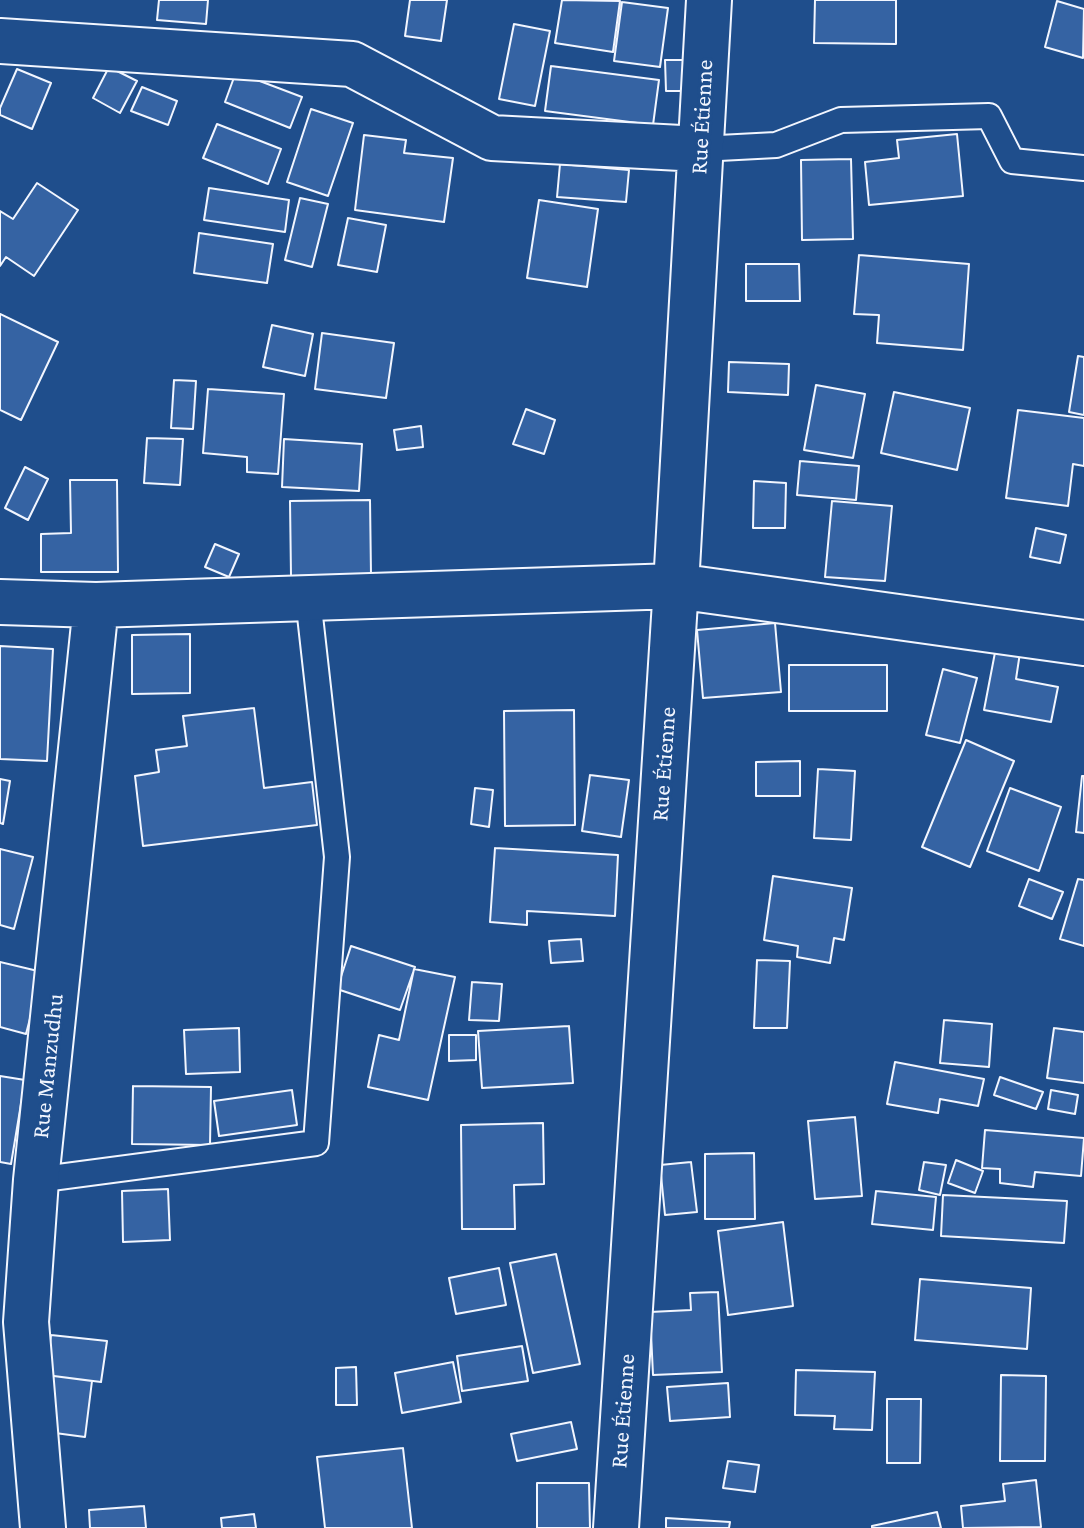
<!DOCTYPE html>
<html>
<head>
<meta charset="utf-8">
<style>
  body { margin:0 }
  canvas { display:block; background:#1f4e8c }
</style>
</head>
<body>
<canvas width="1084" height="1528"></canvas>
<script>
const ctx = document.querySelector('canvas').getContext('2d');
ctx.lineJoin = 'round';
function fillPath(path, color) {
  ctx.fillStyle = color;
  ctx.fill(path, 'evenodd');
}
function toPath(rows) {
  const path = new Path2D();
  for (const r of rows) {
    path.moveTo(r[0], r[1]);
    for (let i = 2; i < r.length; i += 2) path.lineTo(r[i], r[i + 1]);
  }
  return path;
}
function stroke(path, color, width, dash) {
  ctx.strokeStyle = color;
  ctx.lineWidth = width;
  ctx.lineCap = dash ? 'butt' : 'round';
  ctx.setLineDash(dash || []);
  ctx.stroke(path);
}
function drawText(font, color, halo, rows, align = 'center') {
  ctx.font = font + ' "Crimson Pro",serif';
  ctx.lineWidth = 6;
  ctx.setLineDash([]);
  ctx.textBaseline = 'middle';
  ctx.strokeStyle = halo;
  ctx.fillStyle = color;
  for (const [text, x, y, turn = 0] of rows) {
    ctx.save();
    ctx.translate(x, y);
    ctx.rotate((+turn || 0) * Math.PI / 180);
    ctx.textAlign = isNaN(turn) ? turn : align;
    if (halo) ctx.strokeText(text, 0, 0);
    ctx.fillText(text, 0, 0);
    ctx.restore();
  }
}
const building = toPath([
  [159,0,208,0,206,24,157,20,159,0],
  [410,0,447,0,441,41,405,36,410,0],
  [562,0,620,1,613,52,555,43,562,0],
  [815,0,896,0,896,44,814,43,815,0],
  [1057,1,1084,9,1083,58,1045,47,1057,1],
  [622,2,668,8,660,67,614,61,622,2],
  [514,24,550,31,535,106,499,99,514,24],
  [665,60,687,60,687,91,666,91,665,60],
  [551,66,659,80,653,125,545,111,551,66],
  [109,67,137,81,120,113,93,98,109,67],
  [17,69,51,83,32,129,0,115,0,108,17,69],
  [236,72,302,97,290,128,225,102,236,72],
  [142,87,177,101,168,125,131,111,142,87],
  [311,109,353,123,328,196,287,182,311,109],
  [217,124,281,149,268,184,203,158,217,124],
  [957,134,963,196,869,205,865,162,899,158,897,140,957,134],
  [364,135,406,140,404,153,453,158,444,222,355,210,364,135],
  [851,159,853,239,802,240,801,160,851,159],
  [560,164,629,170,626,202,557,197,560,164],
  [37,183,78,210,34,276,6,257,0,266,0,211,13,219,37,183],
  [209,188,289,200,285,232,204,220,209,188],
  [300,198,328,204,312,267,285,260,300,198],
  [539,200,598,209,587,287,527,278,539,200],
  [348,218,386,225,377,272,338,265,348,218],
  [199,233,273,244,267,283,194,273,199,233],
  [859,255,969,264,963,350,877,343,879,315,854,314,859,255],
  [746,264,799,264,800,301,746,301,746,264],
  [0,314,58,342,21,420,0,410,0,314],
  [272,325,313,334,305,376,263,367,272,325],
  [322,333,394,343,386,398,315,389,322,333],
  [1078,356,1084,357,1084,415,1069,412,1078,356],
  [729,362,789,364,788,395,728,392,729,362],
  [174,380,196,381,193,429,171,428,174,380],
  [816,385,865,394,853,458,804,450,816,385],
  [208,389,284,394,278,474,247,472,247,457,203,453,208,389],
  [894,392,970,408,957,470,881,453,894,392],
  [526,409,555,420,544,454,513,444,526,409],
  [1018,410,1084,418,1084,466,1073,464,1068,506,1006,498,1018,410],
  [421,426,423,447,397,450,394,430,421,426],
  [147,438,183,439,180,485,144,483,147,438],
  [284,439,362,444,359,491,282,487,284,439],
  [800,461,859,466,856,500,797,495,800,461],
  [25,467,48,479,28,520,5,508,25,467],
  [70,480,117,480,118,572,41,572,41,534,71,533,70,480],
  [754,481,786,483,785,528,753,528,754,481],
  [370,500,371,575,291,576,290,501,370,500],
  [832,501,892,506,885,581,825,577,832,501],
  [1036,528,1066,535,1060,563,1030,557,1036,528],
  [215,544,239,554,229,577,205,567,215,544],
  [775,623,781,692,703,698,697,630,775,623],
  [190,634,190,693,132,694,132,635,190,634],
  [997,642,1021,646,1016,679,1058,687,1051,722,984,710,997,642],
  [0,646,53,649,47,761,0,759,0,646],
  [789,665,887,665,887,711,789,711,789,665],
  [943,669,977,678,960,743,926,735,943,669],
  [254,708,264,788,312,782,317,825,143,846,135,776,159,772,156,750,187,746,183,716,254,708],
  [574,710,575,825,505,826,504,711,574,710],
  [966,740,1014,761,970,867,922,847,966,740],
  [800,761,800,796,756,796,756,762,800,761],
  [818,769,855,771,851,840,814,838,818,769],
  [590,775,629,780,621,837,582,831,590,775],
  [1082,776,1084,776,1084,833,1076,832,1082,776],
  [0,779,10,781,3,824,0,823,0,779],
  [475,788,493,790,489,827,471,824,475,788],
  [1010,788,1061,807,1039,871,987,851,1010,788],
  [495,848,618,855,615,916,527,911,527,925,490,922,495,848],
  [0,849,33,857,14,929,0,925,0,849],
  [773,876,852,888,844,940,834,938,830,963,797,957,798,946,764,940,773,876],
  [1029,879,1063,892,1052,919,1019,906,1029,879],
  [1078,879,1084,880,1084,946,1060,939,1078,879],
  [581,939,583,961,551,963,549,941,581,939],
  [351,946,415,967,400,1010,337,989,351,946],
  [757,960,790,961,787,1028,754,1028,757,960],
  [0,962,42,972,26,1034,0,1027,0,962],
  [414,969,455,977,428,1100,368,1087,379,1035,399,1040,414,969],
  [472,982,502,984,499,1021,469,1020,472,982],
  [944,1020,992,1024,989,1067,940,1063,944,1020],
  [569,1026,573,1083,482,1088,478,1031,569,1026],
  [239,1028,240,1072,186,1074,184,1030,239,1028],
  [1054,1028,1084,1032,1084,1083,1047,1078,1054,1028],
  [449,1035,476,1035,476,1060,449,1061,449,1035],
  [895,1062,984,1079,978,1106,940,1099,938,1113,887,1104,895,1062],
  [0,1076,25,1080,11,1164,0,1162,0,1076],
  [1000,1077,1043,1092,1036,1109,994,1095,1000,1077],
  [133,1086,211,1087,210,1145,132,1144,133,1086],
  [292,1090,297,1125,219,1136,214,1101,292,1090],
  [1051,1090,1078,1095,1075,1114,1048,1109,1051,1090],
  [855,1117,862,1196,815,1199,808,1121,855,1117],
  [543,1123,544,1184,514,1185,515,1229,462,1229,461,1125,543,1123],
  [985,1130,1084,1138,1081,1176,1035,1172,1033,1187,1000,1183,1000,1169,982,1168,985,1130],
  [754,1153,755,1219,705,1219,705,1154,754,1153],
  [956,1160,983,1171,975,1193,948,1183,956,1160],
  [691,1162,697,1212,665,1215,660,1165,691,1162],
  [924,1162,946,1165,940,1195,919,1190,924,1162],
  [168,1189,170,1240,123,1242,122,1191,168,1189],
  [876,1191,936,1197,933,1230,872,1224,876,1191],
  [943,1195,1067,1201,1064,1243,941,1236,943,1195],
  [783,1222,793,1306,728,1315,718,1231,783,1222],
  [556,1254,580,1364,533,1373,510,1263,556,1254],
  [499,1268,506,1305,456,1314,449,1278,499,1268],
  [920,1279,1031,1288,1027,1349,915,1340,920,1279],
  [718,1292,722,1372,653,1375,650,1312,691,1310,690,1293,718,1292],
  [51,1335,107,1341,101,1382,46,1375,51,1335],
  [522,1346,528,1381,462,1391,457,1356,522,1346],
  [453,1362,461,1402,402,1413,395,1373,453,1362],
  [356,1367,357,1405,336,1405,336,1368,356,1367],
  [796,1370,875,1372,872,1430,834,1429,835,1416,795,1415,796,1370],
  [46,1375,92,1381,85,1437,40,1431,46,1375],
  [1001,1375,1046,1376,1045,1461,1000,1461,1001,1375],
  [728,1383,730,1417,670,1421,667,1387,728,1383],
  [887,1399,921,1399,920,1463,887,1463,887,1399],
  [571,1422,577,1449,517,1461,511,1434,571,1422],
  [403,1448,412,1528,325,1528,317,1457,403,1448],
  [728,1461,759,1465,755,1492,723,1488,728,1461],
  [1036,1480,1041,1527,963,1528,961,1506,1005,1501,1003,1484,1036,1480],
  [537,1483,589,1483,590,1528,537,1528,537,1483],
  [144,1506,146,1528,90,1528,89,1510,144,1506],
  [937,1512,941,1528,872,1528,872,1526,937,1512],
  [254,1514,256,1528,222,1528,221,1518,254,1514],
  [666,1518,730,1522,729,1528,666,1528,666,1518]
]);
fillPath(building, '#3563a3');
stroke(building, '#f2f6ff', 2);
const service = toPath([
  [700,149,776,145,841,120,989,116,1012,161,1084,168],
  [36,1180,316,1143,337,857,308,598]
]);
const minor = toPath([
  [0,41,352,64,492,138,700,149],
  [0,602,96,605,676,586,1084,643],
  [43,1528,26,1322,36,1180,96,605],
  [616,1528,676,586,709,0]
]);
stroke(service, '#f2f6ff', 28);
stroke(minor, '#f2f6ff', 48);
stroke(service, '#1f4e8c', 24);
stroke(minor, '#1f4e8c', 44);
drawText('24px', '#f2f6ff', '#1f4e8c', [
  ["Rue Étienne",702,117,-87],
  ["Rue Étienne",664,764,-86],
  ["Rue Manzudhu",48,1066,-84],
  ["Rue Étienne",623,1411,-86]
]);
</script>
</body>
</html>
